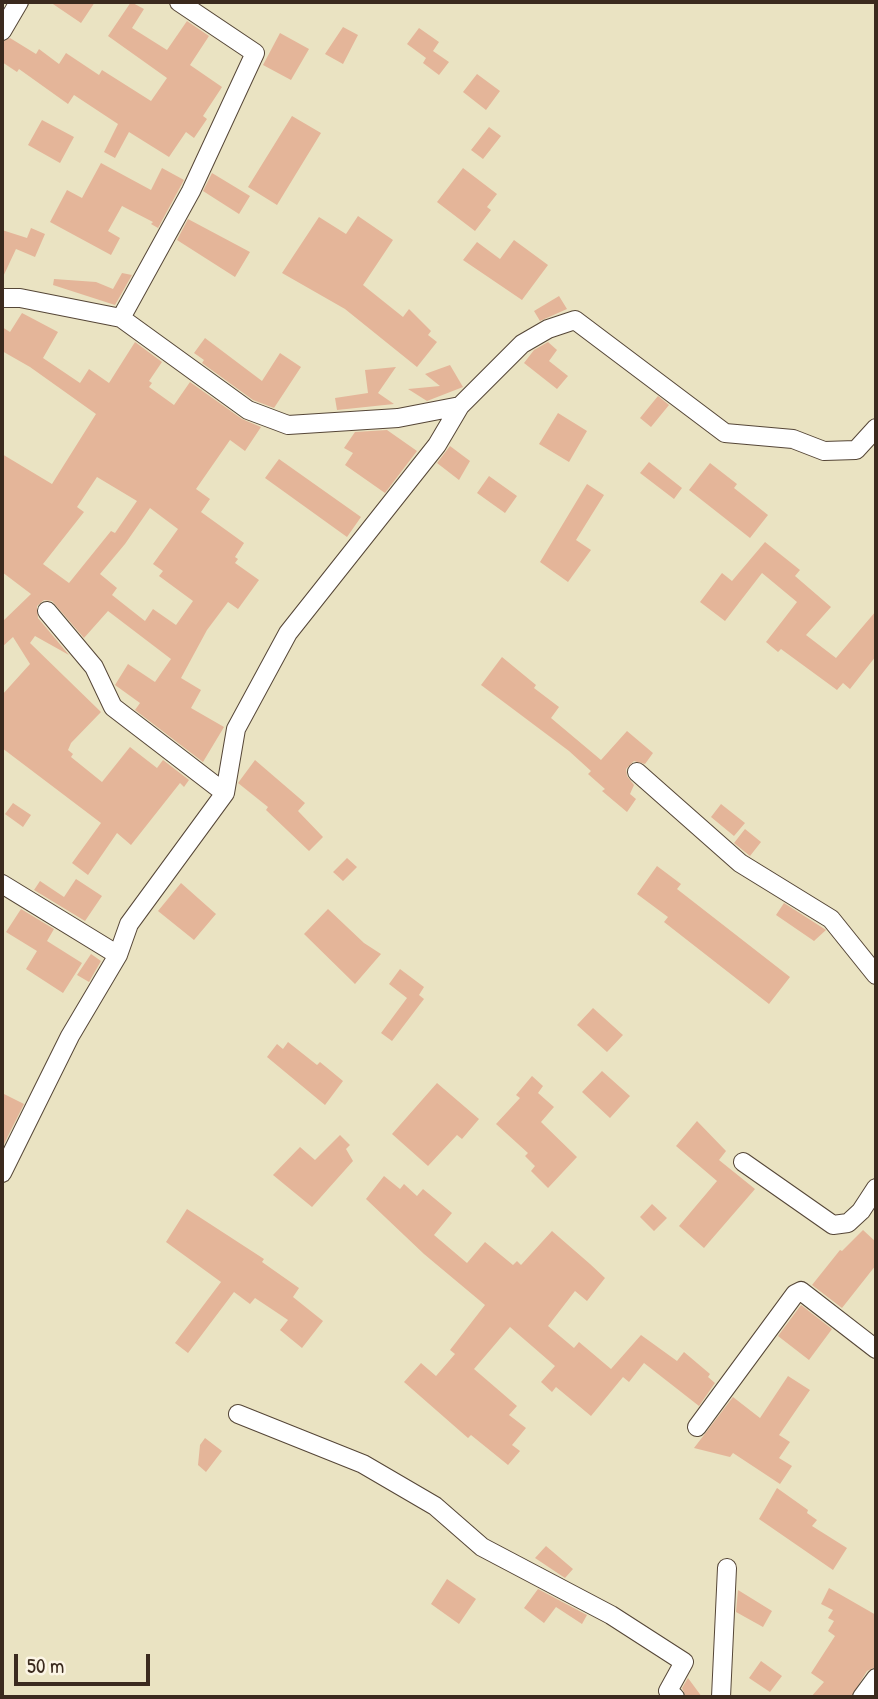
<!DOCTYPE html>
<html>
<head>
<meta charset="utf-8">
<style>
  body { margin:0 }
  #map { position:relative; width:878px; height:1699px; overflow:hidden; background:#eae3c2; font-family:"Patrick Hand",sans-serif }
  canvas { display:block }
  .frame { position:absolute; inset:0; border:4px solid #3b2a1e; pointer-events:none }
  .scale { position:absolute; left:14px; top:1654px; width:136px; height:32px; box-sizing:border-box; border:4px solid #3b2a1e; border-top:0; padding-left:9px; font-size:21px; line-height:24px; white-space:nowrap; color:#3b2a1e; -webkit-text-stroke:5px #fcf5e5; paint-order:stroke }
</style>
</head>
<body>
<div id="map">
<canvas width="878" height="1699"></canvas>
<div class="frame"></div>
<div class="scale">50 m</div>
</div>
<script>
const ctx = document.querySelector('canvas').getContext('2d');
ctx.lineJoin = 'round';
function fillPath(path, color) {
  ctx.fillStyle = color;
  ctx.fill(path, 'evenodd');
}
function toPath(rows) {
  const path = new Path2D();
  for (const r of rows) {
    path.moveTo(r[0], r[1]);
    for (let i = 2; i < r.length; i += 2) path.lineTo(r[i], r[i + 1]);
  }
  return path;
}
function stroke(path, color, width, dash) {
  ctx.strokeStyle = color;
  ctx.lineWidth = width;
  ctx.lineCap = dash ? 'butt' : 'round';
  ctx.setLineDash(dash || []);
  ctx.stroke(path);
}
fillPath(toPath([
  [50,2,95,2,81,23],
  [131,2,144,9,132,28,167,50,187,21,209,36,190,65,222,87,203,116,207,119,194,138,186,132,169,157,129,132,115,158,104,152,118,124,74,95,68,104,19,69,17,72,2,62,2,42,10,38,36,54,39,49,59,64,66,53,99,75,102,70,151,101,167,78,108,36],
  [343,27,358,35,343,64,325,54],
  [419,28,439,42,433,51,449,62,439,75,423,63,426,58,407,44],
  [280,33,309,49,291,80,263,65],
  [477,74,500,91,486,110,463,92],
  [292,116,321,133,277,205,248,187],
  [42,120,74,137,60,163,28,145],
  [489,127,501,136,483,159,471,150],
  [101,163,151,190,162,168,184,180,158,228,151,224,153,222,122,206,108,231,120,238,111,255,50,222,67,190,82,198],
  [463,168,497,194,487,207,491,210,475,231,437,202],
  [212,173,250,196,239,214,203,191],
  [358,216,393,240,363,285,403,317,409,309,431,331,428,335,437,342,417,367,345,309,282,273,319,217,346,234],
  [188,219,250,252,235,277,177,240],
  [31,228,45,234,35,257,16,249,2,279,2,230,27,238],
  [514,240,548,265,522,300,463,260,477,242,500,259],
  [122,273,132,275,115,305,53,285,54,279,96,282,113,289],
  [559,296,567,309,540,321,534,311],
  [22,313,58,332,43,358,80,383,89,369,109,383,135,342,162,362,149,381,152,383,149,387,174,405,190,382,242,419,261,427,245,451,230,440,196,489,210,499,201,512,244,543,235,557,238,559,235,563,259,580,238,609,228,602,207,630,181,678,201,690,191,708,224,727,203,762,135,710,140,703,115,685,128,664,155,682,171,659,108,611,84,638,52,601,44,600,37,606,38,618,69,655,35,636,30,643,101,712,71,743,68,750,73,754,71,757,102,782,130,747,157,768,163,760,189,780,184,787,180,783,131,845,117,833,88,875,72,863,101,823,2,748,2,695,30,664,13,637,2,647,2,622,31,594,2,572,2,454,52,484,96,414,30,367,2,351,2,327,10,332],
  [97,477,137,501,115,533,111,531,69,583,43,564,84,512,77,507],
  [150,508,178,529,153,564,163,571,159,576,193,601,176,625,153,609,145,621,112,595,117,588,100,574,125,544],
  [205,338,262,381,280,353,301,367,274,408,253,400,202,363,204,360,194,353],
  [548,342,557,350,549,361,568,376,557,389,524,363,534,350],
  [450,365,463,387,427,401,408,389,440,386,425,374],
  [396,367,378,393,394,404,337,410,335,398,368,393,365,370],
  [658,396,669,405,651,427,640,418],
  [558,413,587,431,569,462,539,444],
  [387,430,417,451,385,493,345,465,353,453,344,448,355,432],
  [450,446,470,461,459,480,437,463],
  [279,459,361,517,347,537,265,478],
  [649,462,682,488,674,499,640,473],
  [710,463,737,484,734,488,768,515,750,538,689,490],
  [489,476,517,496,505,513,477,493],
  [587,484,604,495,576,540,591,550,568,582,540,562],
  [765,542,800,570,795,576,831,607,806,635,836,658,876,611,876,656,850,689,843,683,837,690,781,649,778,652,766,642,797,602,762,573,725,621,700,602,722,573,732,581],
  [502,657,536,685,534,688,559,707,551,718,601,760,627,731,653,753,645,764,634,761,626,769,627,776,634,785,630,794,636,799,627,812,602,791,605,789,588,774,591,771,569,751,481,685],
  [255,760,305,803,298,811,323,837,309,851,266,810,268,807,238,783],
  [13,803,31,815,23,827,5,814],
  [721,804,745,823,734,836,711,817],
  [745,829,761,842,750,856,734,843],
  [347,858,357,867,343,881,333,872],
  [657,866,681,884,677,889,790,977,769,1004,664,922,668,917,637,894],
  [76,879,102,896,85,921,34,890,40,881,64,897],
  [181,883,216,914,194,940,158,911],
  [784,903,823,928,826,930,814,941,776,915],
  [21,909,54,929,47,941,82,963,63,993,26,969,37,951,6,932],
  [328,909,364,943,381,954,355,984,304,934],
  [91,954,101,961,89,982,77,975],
  [400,969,424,987,419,995,424,999,392,1041,381,1033,407,998,389,984],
  [593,1008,623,1035,607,1052,577,1025],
  [288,1042,317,1065,320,1062,343,1081,325,1105,267,1057,277,1044,283,1049],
  [602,1071,630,1096,610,1118,582,1092],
  [532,1076,543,1086,538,1093,554,1107,541,1122,577,1157,548,1188,531,1171,535,1166,525,1156,528,1153,496,1124,520,1098,516,1095],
  [437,1083,479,1119,462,1139,457,1135,428,1166,392,1134],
  [2,1093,24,1104,2,1148],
  [697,1121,726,1151,719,1160,755,1189,704,1248,679,1226,717,1181,676,1146],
  [340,1135,350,1145,346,1149,353,1161,312,1207,273,1175,300,1147,315,1160],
  [384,1176,400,1189,404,1184,417,1196,423,1189,452,1213,434,1235,467,1263,485,1242,513,1265,517,1261,521,1265,552,1231,590,1264,605,1278,587,1301,575,1291,548,1326,574,1348,579,1342,611,1369,641,1335,677,1361,684,1352,710,1374,708,1377,715,1383,699,1406,644,1363,629,1382,623,1377,591,1416,556,1387,552,1392,541,1382,555,1366,510,1327,474,1369,517,1406,509,1415,526,1428,512,1445,520,1451,508,1465,471,1435,468,1438,404,1382,421,1363,436,1376,455,1354,450,1350,485,1305,424,1254,366,1199],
  [652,1204,667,1218,654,1231,640,1217],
  [187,1209,264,1259,262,1262,299,1288,293,1297,323,1321,302,1348,280,1330,288,1320,255,1298,250,1304,234,1292,188,1353,175,1343,221,1282,166,1242],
  [863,1230,876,1242,876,1265,842,1308,812,1285,840,1250,842,1251],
  [801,1305,832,1329,809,1360,778,1336],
  [788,1376,810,1390,779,1435,790,1442,779,1458,792,1466,780,1484,733,1453,730,1457,694,1448,733,1397,760,1418],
  [205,1438,222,1451,206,1472,198,1465,200,1445],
  [777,1488,808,1510,807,1513,817,1520,812,1526,847,1548,833,1570,759,1519],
  [546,1546,573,1569,565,1578,535,1558],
  [447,1579,476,1599,459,1624,431,1604],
  [829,1588,876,1615,876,1667,867,1671,851,1697,811,1697,824,1682,811,1673,835,1636,828,1631,834,1621,828,1618,833,1610,821,1604],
  [538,1589,587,1615,582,1624,556,1607,544,1623,524,1608],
  [738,1590,772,1611,763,1627,736,1612],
  [761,1661,782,1676,770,1692,749,1678],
  [688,1678,702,1697,686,1697,682,1688]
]), '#e4b599');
const street = toPath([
  [2,31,19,2],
  [2,298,20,298,121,318,248,410,288,425,398,418,460,406,522,344,548,329,575,320,725,433,793,439,824,451,856,450,876,428],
  [121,318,191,191,255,53,179,2],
  [47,611,94,667,113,707,225,793],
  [637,772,740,863,831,919,876,975],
  [2,884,118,955],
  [743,1162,833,1225,848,1223,861,1211,876,1188],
  [2,1173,70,1036,118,955,129,924,225,793,236,729,288,633,437,445,460,406],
  [238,1414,363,1464,435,1506,482,1547,611,1615,684,1662,668,1691,675,1697],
  [697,1427,795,1294,801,1291,876,1349],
  [721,1697,727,1568],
  [862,1697,876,1678]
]);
stroke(street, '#554637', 20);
stroke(street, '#fff', 18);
</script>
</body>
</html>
